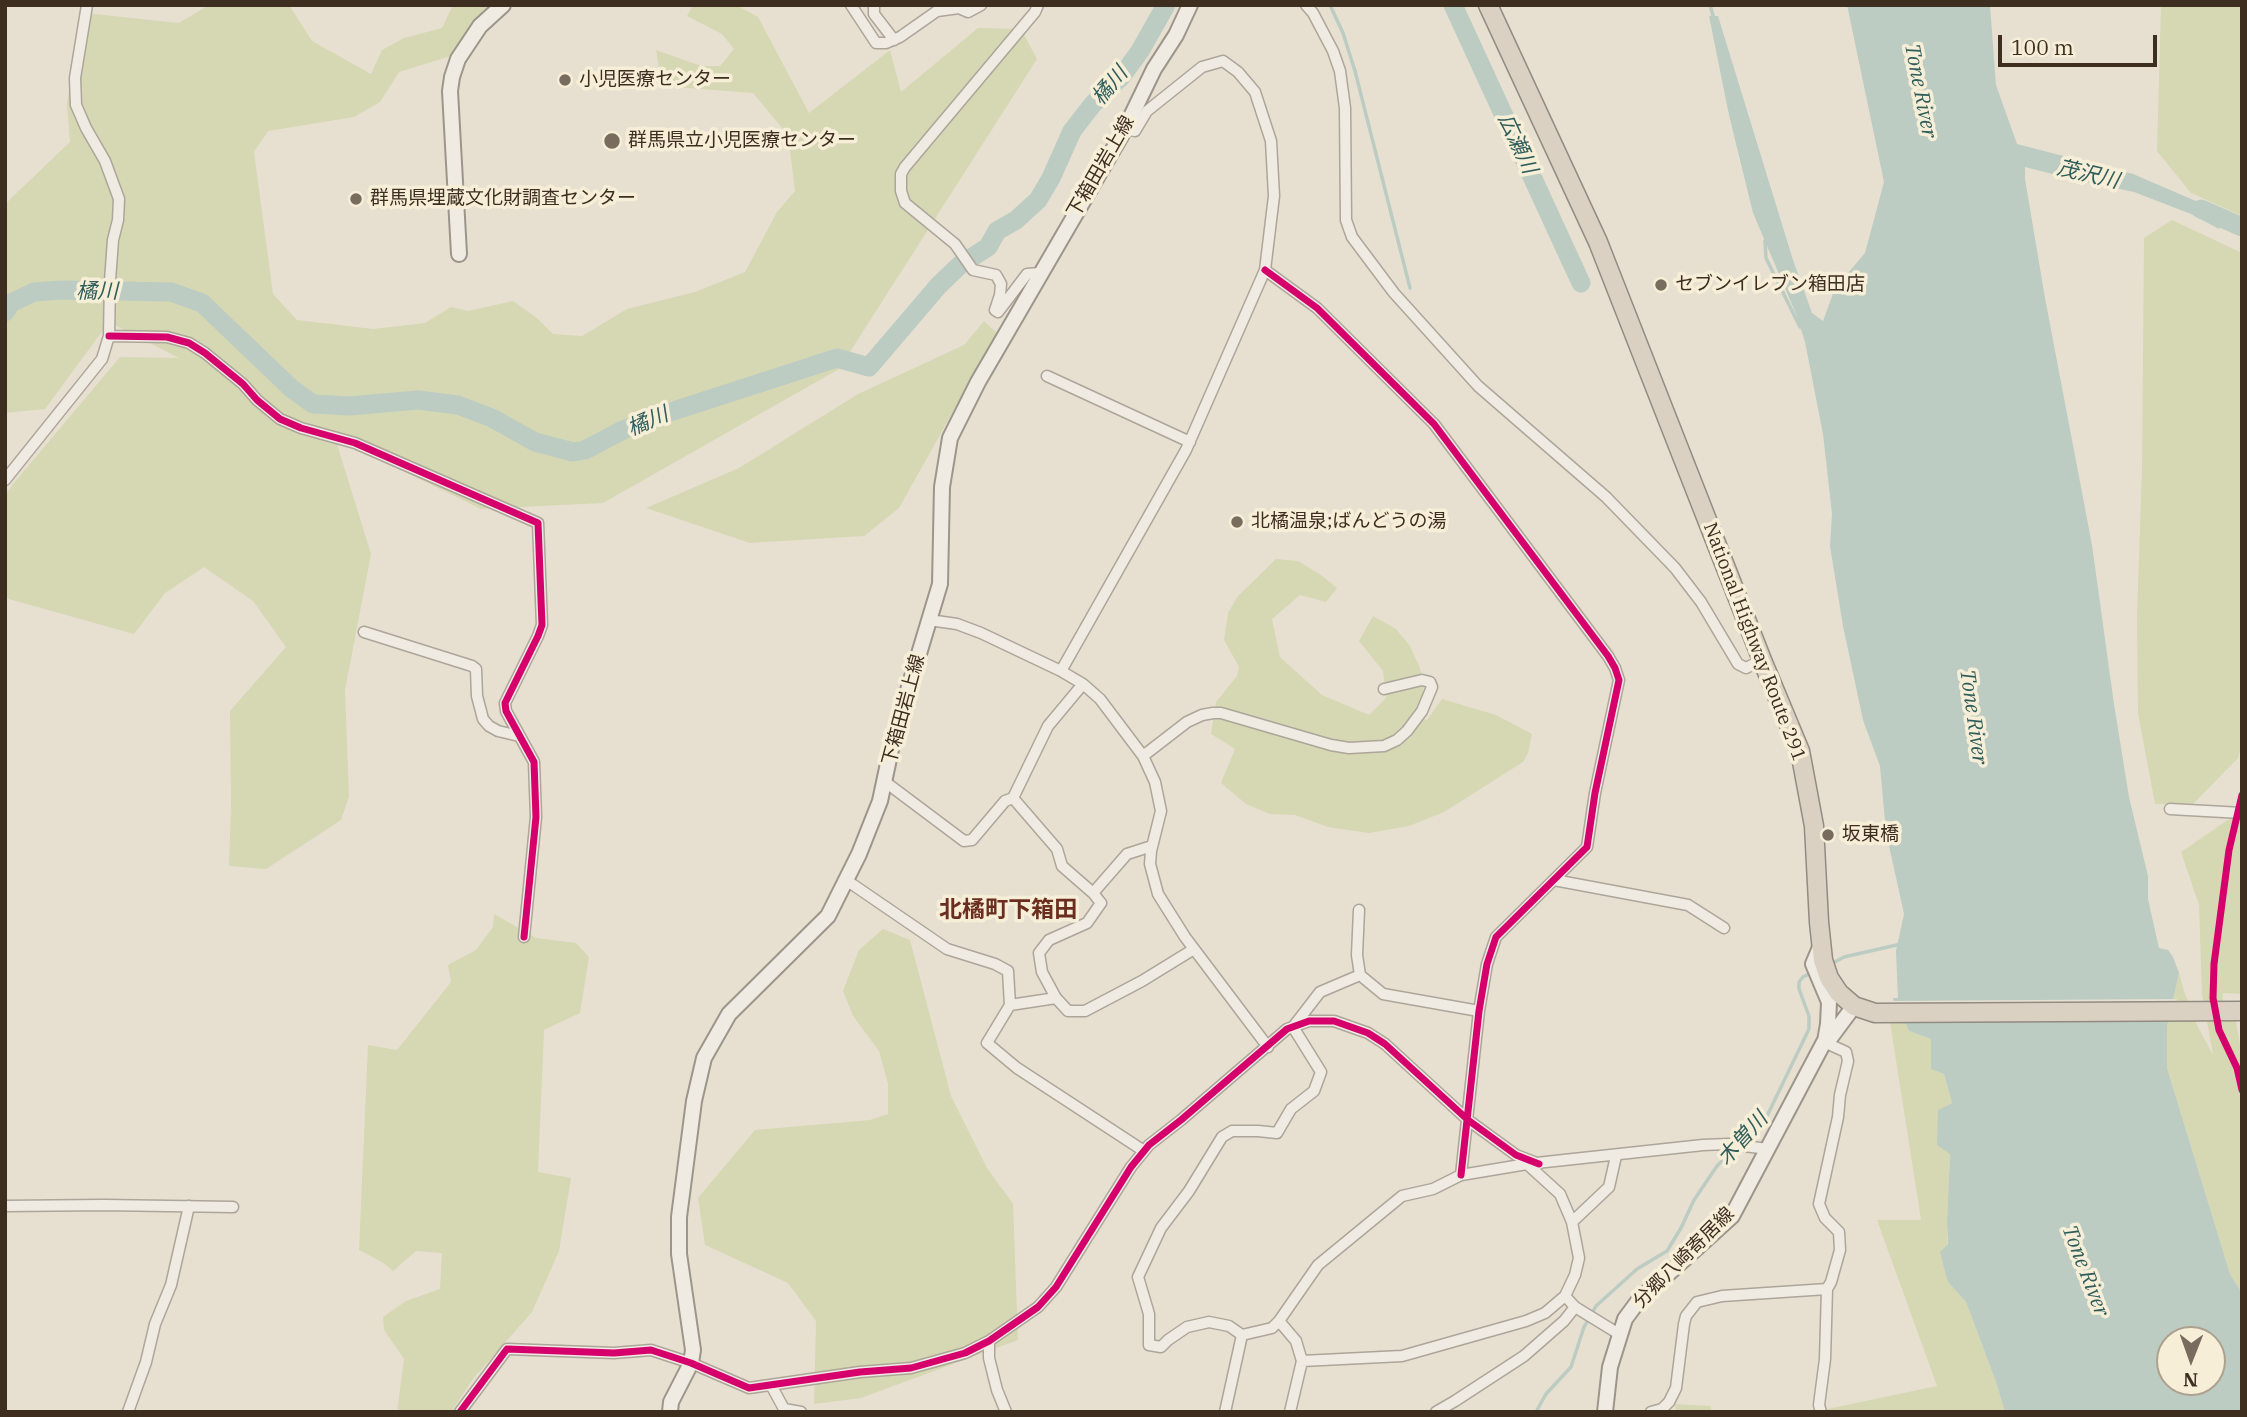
<!DOCTYPE html>
<html>
<head>
<meta charset="utf-8">
<style>
  body { margin:0 }
  #map { position:relative; width:2247px; height:1417px; overflow:hidden; background:#e7e0d1; font-family:"IBM Plex Serif",serif }
  canvas { display:block }
  .frame { position:absolute; inset:0; border:7px solid #3d2e20; pointer-events:none }
  .north { position:absolute; left:2156px; top:1326px; width:70px; height:70px; box-sizing:border-box; background:#f7eed8; border:2px solid #ada18e; border-radius:50%; rotate:181deg; font-size:19px; font-weight:700; line-height:28px; text-align:center; color:#3d2e20 }
  .north::after { content:''; display:block; margin:auto; width:24px; height:32px; background:#786c5e; clip-path:polygon(50% 0,100% 100%,50% 72%,0 100%) }
  .scale { position:absolute; left:1998px; top:35px; width:159px; height:32px; box-sizing:border-box; border:4px solid #3d2e20; border-top:0; padding-left:9px; font-size:21px; line-height:24px; white-space:nowrap; color:#3d2e20; -webkit-text-stroke:5px #f7eed8; paint-order:stroke }
</style>
</head>
<body>
<div id="map">
<canvas width="2247" height="1417"></canvas>
<div class="frame"></div>
<div class="north">N</div>
<div class="scale">100 m</div>
</div>
<script>
const ctx = document.querySelector('canvas').getContext('2d');
ctx.lineJoin = 'round';
function fillPath(path, color) {
  ctx.fillStyle = color;
  ctx.fill(path, 'evenodd');
}
function toPath(rows) {
  const path = new Path2D();
  for (const r of rows) {
    path.moveTo(r[0], r[1]);
    for (let i = 2; i < r.length; i += 2) path.lineTo(r[i], r[i + 1]);
  }
  return path;
}
function stroke(path, color, width, dash) {
  ctx.strokeStyle = color;
  ctx.lineWidth = width;
  ctx.lineCap = dash ? 'butt' : 'round';
  ctx.setLineDash(dash || []);
  ctx.stroke(path);
}
function drawText(font, color, halo, rows, align = 'center') {
  ctx.font = font + ' "IBM Plex Serif","Noto Sans JP",serif';
  ctx.lineWidth = 7;
  ctx.setLineDash([]);
  ctx.textBaseline = 'middle';
  ctx.strokeStyle = halo;
  ctx.fillStyle = color;
  for (const [text, x, y, turn = 0] of rows) {
    ctx.save();
    ctx.translate(x, y);
    ctx.rotate((+turn || 0) * Math.PI / 180);
    ctx.textAlign = isNaN(turn) ? turn : align;
    if (halo) ctx.strokeText(text, 0, 0);
    ctx.fillText(text, 0, 0);
    ctx.restore();
  }
}
fillPath(toPath([
  [209,5,289,5,312,41,371,74,382,50,404,38,442,28,453,5,494,5,476,20,454,55,399,72,380,102,354,117,268,131,254,152,273,294,297,320,373,329,425,323,451,307,468,311,513,301,537,318,553,334,582,336,627,309,695,292,745,272,777,212,795,191,788,135,753,93,662,86,656,50,701,66,720,66,734,49,722,34,687,16,693,5,736,5,758,17,809,113,890,50,901,92,978,28,1021,29,1037,59,839,369,603,503,481,509,313,427,337,444,371,554,345,690,349,797,341,820,266,869,229,866,231,806,230,711,286,647,253,601,204,567,165,593,134,634,5,598,5,495,13,484,120,357,179,358,109,322,45,409,5,413,5,204,70,142,67,104,75,50,85,13,179,23],
  [2161,5,2242,5,2242,216,2191,193,2157,151],
  [2172,220,2242,253,2242,744,2238,758,2193,804,2155,804,2138,713,2137,617,2142,469,2144,238],
  [984,321,997,333,899,508,864,536,750,543,646,508,739,468,858,394,964,345],
  [1276,559,1298,561,1321,575,1337,588,1326,602,1300,595,1272,619,1280,657,1322,695,1369,715,1386,698,1383,671,1359,641,1373,616,1396,629,1410,646,1420,668,1424,686,1421,701,1414,716,1427,720,1442,699,1496,715,1532,734,1528,753,1523,762,1444,812,1409,826,1369,833,1328,827,1295,815,1270,814,1246,804,1221,783,1235,749,1211,734,1216,702,1237,676,1239,667,1224,640,1228,613,1238,596],
  [2232,817,2242,819,2242,994,2223,993,2221,1021,2236,1021,2242,1057,2242,1293,2230,1274,2167,1068,2167,1027,2179,973,2184,991,2197,1025,2213,1055,2202,994,2199,905,2181,852],
  [494,914,536,938,576,943,589,957,580,1013,544,1030,538,1172,571,1178,559,1251,532,1312,473,1379,451,1412,397,1412,404,1359,384,1330,383,1317,406,1301,440,1289,442,1253,416,1251,393,1271,382,1262,359,1250,368,1045,397,1050,451,982,448,965,476,950,493,927],
  [883,929,910,940,951,1096,987,1168,1013,1204,1018,1340,861,1398,814,1404,816,1321,788,1283,705,1245,698,1198,755,1130,870,1120,888,1114,888,1084,879,1051,853,1016,843,991,859,950],
  [1890,1022,1906,1024,1909,1031,1931,1039,1931,1069,1944,1074,1952,1103,1938,1110,1950,1154,1947,1222,1948,1282,1966,1302,1996,1382,2005,1412,1813,1412,1937,1386,1877,1220,1921,1220],
  [1675,1404,1711,1406,1711,1412,1676,1412]
]), '#d6d7b3');
fillPath(toPath([
  [1847,5,1990,5,1996,85,2017,144,2133,174,2226,214,2219,229,2191,214,2134,192,2072,179,2025,167,2025,179,2045,298,2092,545,2114,704,2129,797,2148,876,2148,899,2159,948,2168,950,2173,957,2179,973,2167,1027,2167,1068,2230,1274,2242,1293,2242,1412,2005,1412,1996,1382,1966,1302,1948,1282,1940,1252,1948,1244,1947,1222,1950,1154,1937,1145,1938,1110,1952,1103,1944,1074,1931,1069,1931,1039,1909,1031,1906,1024,1896,1023,1893,998,1898,998,1896,951,1904,914,1886,832,1880,766,1863,720,1843,626,1830,546,1832,514,1823,434,1805,342,1796,314,1753,213,1729,115,1709,16,1718,16,1793,260,1812,313,1823,321,1835,288,1865,253,1884,182],
  [2170,1340,2212,1340,2212,1382,2170,1382]
]), '#bcccc2');
fillPath(toPath([
  [2177,999,2173,1019,1893,1020,1890,1001]
]), '#e7e0d1');
stroke(toPath([
  [1330,5,1343,33,1355,71,1410,288],
  [1710,5,1714,19],
  [1765,241,1766,258,1800,327],
  [1831,964,1844,957,1901,944],
  [1536,1412,1546,1394,1571,1367,1584,1327,1596,1306,1637,1269,1667,1251,1681,1228,1694,1200,1717,1166,1767,1116,1809,1029,1809,1016,1799,989,1799,982,1803,977,1811,973]
]), '#bcccc2', 3.5);
stroke(toPath([
  [1453,5,1581,283],
  [2201,209,2242,227],
  [5,312,11,303,34,292,62,290,171,292,202,303,292,389,313,404,349,406,418,400,458,405,492,418,535,442,573,452,585,450,623,430,664,414,837,358,869,367,939,285,960,265,988,247,997,231,1016,220,1038,200,1051,178,1072,131,1093,104,1121,77,1140,51,1166,5]
]), '#bcccc2', 19);
const street = toPath([
  [851,5,876,43,886,43,900,37,937,11,959,8,968,12,981,5],
  [874,5,874,14,894,40],
  [1038,5,1035,12,905,167,901,174,901,191,905,203,955,244,973,270,996,275,1001,284,1000,295,995,310,998,312,1027,274,1040,273],
  [1306,5,1313,13,1333,51,1340,71,1345,108,1346,220,1352,237,1394,293,1478,386,1606,497,1675,568,1701,602,1738,664,1746,668,1762,660],
  [1265,270,1317,308,1434,424,1608,656,1615,668,1619,680,1595,793,1587,847,1496,937,1487,964,1479,1011,1461,1175],
  [109,336,167,337,189,343,205,353,243,384,257,400,280,419,301,428,355,443,538,523,542,625,538,636,505,703,506,711,534,762,536,817,524,937],
  [1047,376,1190,442],
  [5,480,102,359,109,336,110,281,113,240,118,220,119,199,105,161,86,128,76,105,75,78,87,5],
  [929,620,957,624,981,633,1061,671,1083,684,1100,699,1143,756,1155,782,1161,811,1151,851,1150,864,1158,894,1185,937,1268,1047],
  [364,632,472,666,476,669,477,696,483,719,489,726,498,731,519,736],
  [1061,671,1186,450,1265,270,1274,196,1271,141,1255,92,1238,72,1223,61,1202,67,1147,111,1135,131,1125,129],
  [1083,684,1048,726,1013,798,1057,849,1062,866,1093,893,1127,854,1152,846],
  [1143,756,1187,722,1202,715,1213,713,1221,713,1331,745,1349,748,1384,746,1397,740,1407,731,1422,711,1432,687,1430,682,1422,680,1384,689],
  [884,781,964,841,972,840,1005,801,1013,798],
  [2170,809,2242,813],
  [1554,880,1688,905,1724,928],
  [849,882,947,949,995,964,1008,971,1010,1005,987,1043,1017,1068,1144,1151],
  [1359,910,1357,955,1360,975,1383,994,1479,1011],
  [1360,975,1320,992,1293,1027,1321,1072,1314,1091,1291,1109,1277,1133,1258,1131,1232,1131,1222,1137,1189,1191,1161,1228,1138,1277,1149,1314,1149,1345,1161,1347,1168,1340,1187,1327,1209,1322,1229,1326,1242,1335,1272,1328,1279,1321,1318,1265,1402,1196,1433,1189,1461,1175,1527,1164,1703,1145,1728,1144,1768,1149],
  [1056,998,1042,972,1039,953,1049,940,1087,923,1101,903,1093,893],
  [1010,1005,1056,998,1068,1011,1085,1011,1142,981,1194,949],
  [5,1206,104,1205,233,1207],
  [1572,1222,1609,1187,1616,1156],
  [1565,1296,1575,1307,1619,1334],
  [1279,1321,1296,1341,1302,1361],
  [989,1341,989,1358,997,1390,1006,1412],
  [771,1385,784,1409,801,1412],
  [128,1412,146,1362,155,1324,171,1285,189,1206],
  [460,1412,507,1349,614,1353,651,1350,691,1363,749,1388,860,1372,911,1368,965,1353,989,1341,1038,1307,1056,1287,1131,1167,1149,1145,1181,1120,1287,1029,1309,1021,1334,1021,1368,1033,1385,1044,1468,1120,1516,1155,1539,1164],
  [1225,1412,1242,1335],
  [1290,1412,1302,1361,1402,1356,1526,1321,1545,1313,1565,1296,1575,1275,1579,1258,1572,1222,1560,1194,1527,1164],
  [1436,1412,1455,1401,1524,1356,1564,1321,1575,1307],
  [1651,1412,1662,1409,1669,1402,1676,1388,1684,1324,1686,1316,1697,1302,1722,1296,1827,1289],
  [1821,1412,1819,1405,1825,1359,1827,1289,1831,1282,1840,1250,1839,1232,1825,1218,1819,1204,1838,1117,1840,1095,1848,1061,1846,1052,1824,1042]
]);
const secondary = toPath([
  [459,254,450,91,452,77,458,59,480,26,503,5],
  [1821,945,1813,964,1829,1002,1828,1024,1825,1041],
  [670,1412,671,1402,691,1363,693,1350,679,1254,679,1217,694,1101,704,1058,729,1014,828,916,859,854,880,801,893,740,940,584,942,487,950,438,978,382,1125,129,1154,69,1176,35,1190,5],
  [1605,1412,1610,1367,1625,1319,1639,1300,1732,1216,1824,1042,1831,1037,1854,1006]
]);
const highway = toPath([
  [1488,5,1598,242,1762,660,1800,751,1814,826,1819,922,1823,960,1829,978,1839,993,1854,1006,1875,1013,2242,1011]
]);
stroke(street, '#ada599', 13);
stroke(secondary, '#9c958a', 18);
stroke(highway, '#928b80', 21);
stroke(street, '#efebe3', 10);
stroke(secondary, '#efebe3', 14);
stroke(highway, '#dad1c2', 18);
stroke(toPath([
  [1265,270,1317,308,1434,424,1608,656,1615,668,1619,680,1595,793,1587,847,1496,937,1487,964,1479,1011,1461,1175],
  [109,336,167,337,189,343,205,353,243,384,257,400,280,419,301,428,355,443,538,523,542,625,538,636,505,703,506,711,534,762,536,817,524,937],
  [2242,795,2229,850,2214,964,2213,998,2219,1030,2237,1068,2242,1090],
  [460,1412,507,1349,614,1353,651,1350,691,1363,749,1388,860,1372,911,1368,965,1353,989,1341,1038,1307,1056,1287,1131,1167,1149,1145,1181,1120,1287,1029,1309,1021,1334,1021,1368,1033,1385,1044,1468,1120,1516,1155,1539,1164]
]), '#d6006c', 7);
for (const [x, y, r, color] of [
  [565,80,7,"#786c5e"],
  [612,141,9,"#786c5e"],
  [356,199,7,"#786c5e"],
  [1661,285,7,"#786c5e"],
  [1237,522,7,"#786c5e"],
  [1828,835,7,"#786c5e"]
]) {
  const dot = new Path2D();
  dot.arc(x, y, r, 0, 2 * Math.PI);
  ctx.fillStyle = color;
  ctx.fill(dot);
  stroke(dot, '#f7eed8', 2.5);
}
drawText('19px', '#3d2e20', '#f7eed8', [
  ["小児医療センター",579,80],
  ["群馬県立小児医療センター",628,141],
  ["群馬県埋蔵文化財調査センター",370,199],
  ["セブンイレブン箱田店",1675,285],
  ["北橘温泉;ばんどうの湯",1251,522],
  ["坂東橋",1842,835]
], 'left');
drawText('19px', '#3d2e20', '#f7eed8', [
  ["下箱田岩上線",1101,167,-60],
  ["National Highway Route 291",1754,642,69],
  ["下箱田岩上線",904,710,-75],
  ["分郷八崎寄居線",1684,1258,-45]
]);
drawText('italic 21px', '#2f5d5a', '#f7eed8', [
  ["橘川",1110,86,-50],
  ["Tone River",1920,91,79],
  ["広瀬川",1517,144,65],
  ["茂沢川",2088,175,13],
  ["橘川",97,292],
  ["橘川",648,422,-23],
  ["Tone River",1973,717,82],
  ["木曽川",1743,1139,-48],
  ["Tone River",2085,1271,69]
]);
drawText('bold 23px', '#6b2e1e', '#f7eed8', [
  ["北橘町下箱田",1008,910]
]);
</script>
</body>
</html>
